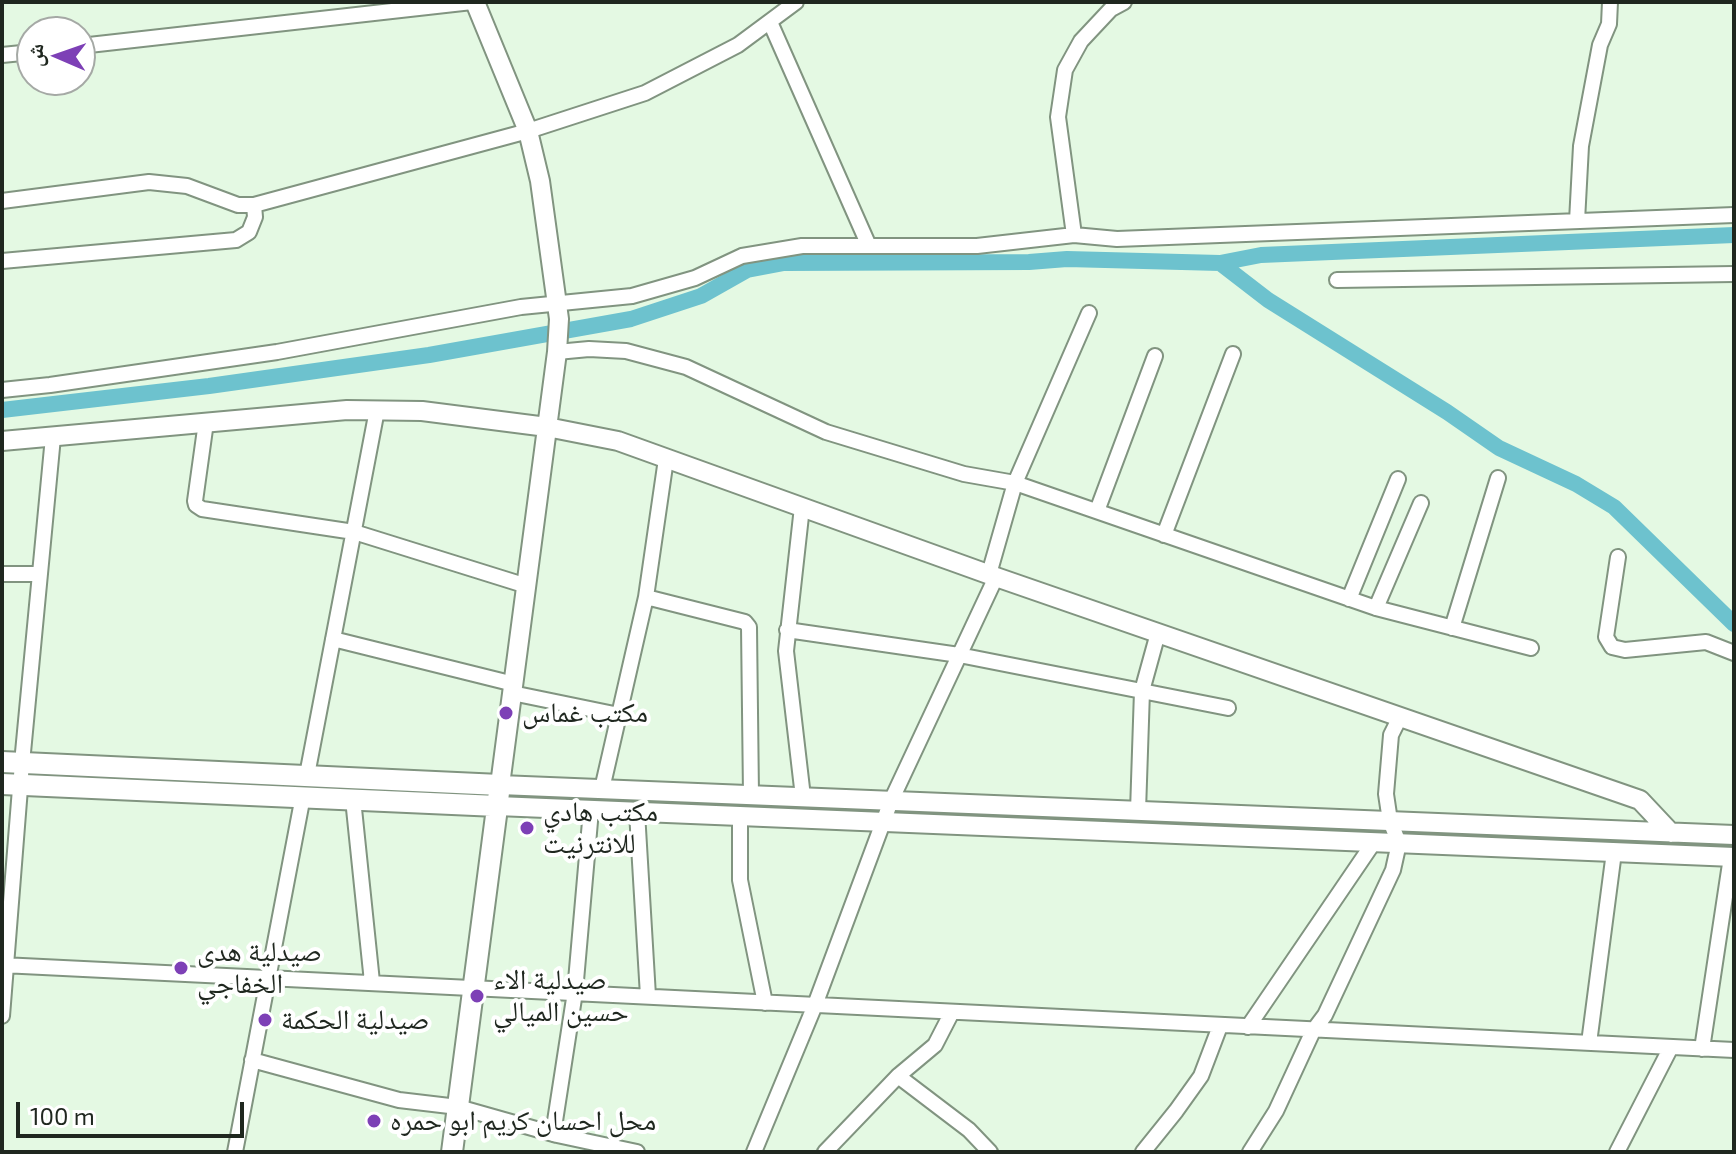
<!DOCTYPE html>
<html>
<head>
<meta charset="utf-8">
<style>
  body { margin:0 }
  #map { position:relative; width:1736px; height:1154px; overflow:hidden; background:#e4f9e3; font-family:"Exo 2","Noto Naskh Arabic",sans-serif }
  canvas { display:block }
  .frame { position:absolute; inset:0; border:4px solid #1f271f; pointer-events:none }
  .north { position:absolute; left:16px; top:16px; width:80px; height:80px; box-sizing:border-box; background:#fff; border:2px solid #a5a9a5; border-radius:50%; rotate:272deg; font-size:22px; font-weight:700; line-height:32px; text-align:center; color:#1f271f }
  .north::after { content:''; display:block; margin:auto; width:28px; height:36px; background:#7d40b6; clip-path:polygon(50% 0,100% 100%,50% 72%,0 100%) }
  .scale { position:absolute; left:16px; top:1102px; width:228px; height:36px; box-sizing:border-box; border:4px solid #1f271f; border-top:0; padding-left:10px; font-size:24px; line-height:28px; white-space:nowrap; color:#1f271f; -webkit-text-stroke:6px #fff; paint-order:stroke }
</style>
</head>
<body>
<div id="map">
<canvas width="1736" height="1154"></canvas>
<div class="frame"></div>
<div class="north">ش</div>
<div class="scale">100 m</div>
</div>
<script>
const ctx = document.querySelector('canvas').getContext('2d');
ctx.lineJoin = 'round';
function toPath(rows) {
  const path = new Path2D();
  for (const r of rows) {
    path.moveTo(r[0], r[1]);
    for (let i = 2; i < r.length; i += 2) path.lineTo(r[i], r[i + 1]);
  }
  return path;
}
function stroke(path, color, width, dash) {
  ctx.strokeStyle = color;
  ctx.lineWidth = width;
  ctx.lineCap = dash ? 'butt' : 'round';
  ctx.setLineDash(dash || []);
  ctx.stroke(path);
}
function drawText(font, color, halo, rows, align = 'center') {
  ctx.font = font + ' "Exo 2","Noto Naskh Arabic",sans-serif';
  ctx.lineWidth = 8;
  ctx.setLineDash([]);
  ctx.textBaseline = 'middle';
  ctx.strokeStyle = halo;
  ctx.fillStyle = color;
  for (const [text, x, y, turn = 0] of rows) {
    ctx.save();
    ctx.translate(x, y);
    ctx.rotate((+turn || 0) * Math.PI / 180);
    ctx.textAlign = isNaN(turn) ? turn : align;
    if (halo) ctx.strokeText(text, 0, 0);
    ctx.fillText(text, 0, 0);
    ctx.restore();
  }
}
stroke(toPath([
  [1220,263,1268,300,1447,412,1499,448,1576,484,1614,507,1734,624],
  [2,410,209,386,429,355,631,319,701,296,747,270,784,263,1029,262,1067,259,1220,263,1261,255,1734,235]
]), '#6dc2ce', 16);
const minor = toPath([
  [770,22,869,246],
  [80,46,472,2],
  [2,55,32,52],
  [2,201,149,182,187,186,238,205,254,205,528,131,645,93,738,45,796,2],
  [1577,221,1581,146,1600,45,1609,24,1610,2],
  [1074,235,1058,117,1065,70,1081,41,1111,9,1124,2],
  [2,261,236,240,249,232,255,217,254,205],
  [1337,280,1734,274],
  [557,352,589,349,626,351,686,367,826,432,964,474,1015,483,1376,608,1531,648],
  [2,390,50,385,277,352,521,307,632,296,695,278,742,256,802,246,977,246,1074,235,1117,239,1734,215],
  [206,422,195,501,196,505,202,509,354,532,527,586],
  [802,507,786,651,803,797],
  [1097,511,1155,356],
  [1164,535,1233,354],
  [1618,557,1606,637,1612,647,1625,650,1706,642,1734,653],
  [2,574,40,574],
  [989,574,1015,483,1089,313],
  [646,597,745,622,749,627,751,795],
  [1349,599,1398,479],
  [1376,608,1421,503],
  [1452,628,1498,478],
  [787,630,959,655,1228,708],
  [333,639,514,684],
  [512,693,619,715],
  [307,775,377,410],
  [602,789,646,597,666,459],
  [353,799,372,982],
  [1138,811,1142,691,1158,633],
  [637,812,648,996],
  [740,816,740,880,765,1003],
  [2,965,1734,1050],
  [2,1016,22,763,53,437],
  [1248,1027,1374,842],
  [1589,1043,1614,852],
  [1702,1049,1731,857],
  [252,1060,399,1100,458,1107,557,1135,637,1152],
  [898,1076,969,1130,990,1152],
  [553,1134,575,992,591,810],
  [235,1152,303,796],
  [754,1152,815,1005,891,801,996,577],
  [825,1152,898,1076,935,1045,952,1012],
  [1143,1152,1176,1111,1201,1076,1220,1026],
  [1250,1152,1276,1111,1313,1031,1325,1015,1393,870,1399,843,1390,821,1386,794,1391,735,1400,717],
  [1617,1152,1671,1047]
]);
const tertiary = toPath([
  [475,2,528,131,540,181,559,319,557,352,500,785,1734,835],
  [2,441,347,410,422,411,547,427,618,441,996,577,1640,800,1671,833],
  [497,806,1734,857]
]);
const secondary = toPath([
  [2,762,500,785,452,1152],
  [2,784,497,806]
]);
stroke(minor, '#819480', 18);
stroke(tertiary, '#819480', 22);
stroke(secondary, '#819480', 24);
stroke(minor, '#fff', 14);
stroke(tertiary, '#fff', 18);
stroke(secondary, '#fff', 20);
for (const [x, y, r, color] of [
  [506,713,8,"#7d40b6"],
  [527,828,8,"#7d40b6"],
  [181,968,8,"#7d40b6"],
  [477,996,8,"#7d40b6"],
  [265,1020,8,"#7d40b6"],
  [374,1121,8,"#7d40b6"]
]) {
  const dot = new Path2D();
  dot.arc(x, y, r, 0, 2 * Math.PI);
  ctx.fillStyle = color;
  ctx.fill(dot);
  stroke(dot, '#fff', 3);
}
drawText('28px', '#1f271f', '#fff', [
  ["مكتب غماس",522,713],
  ["مكتب هادي",543,812],
  ["للانترنيت",543,844],
  ["صيدلية هدى",197,952],
  ["الخفاجي",197,984],
  ["صيدلية الاء",493,980],
  ["حسين الميالي",493,1012],
  ["صيدلية الحكمة",281,1020],
  ["محل احسان كريم ابو حمره",390,1121]
], 'left');
</script>
</body>
</html>
